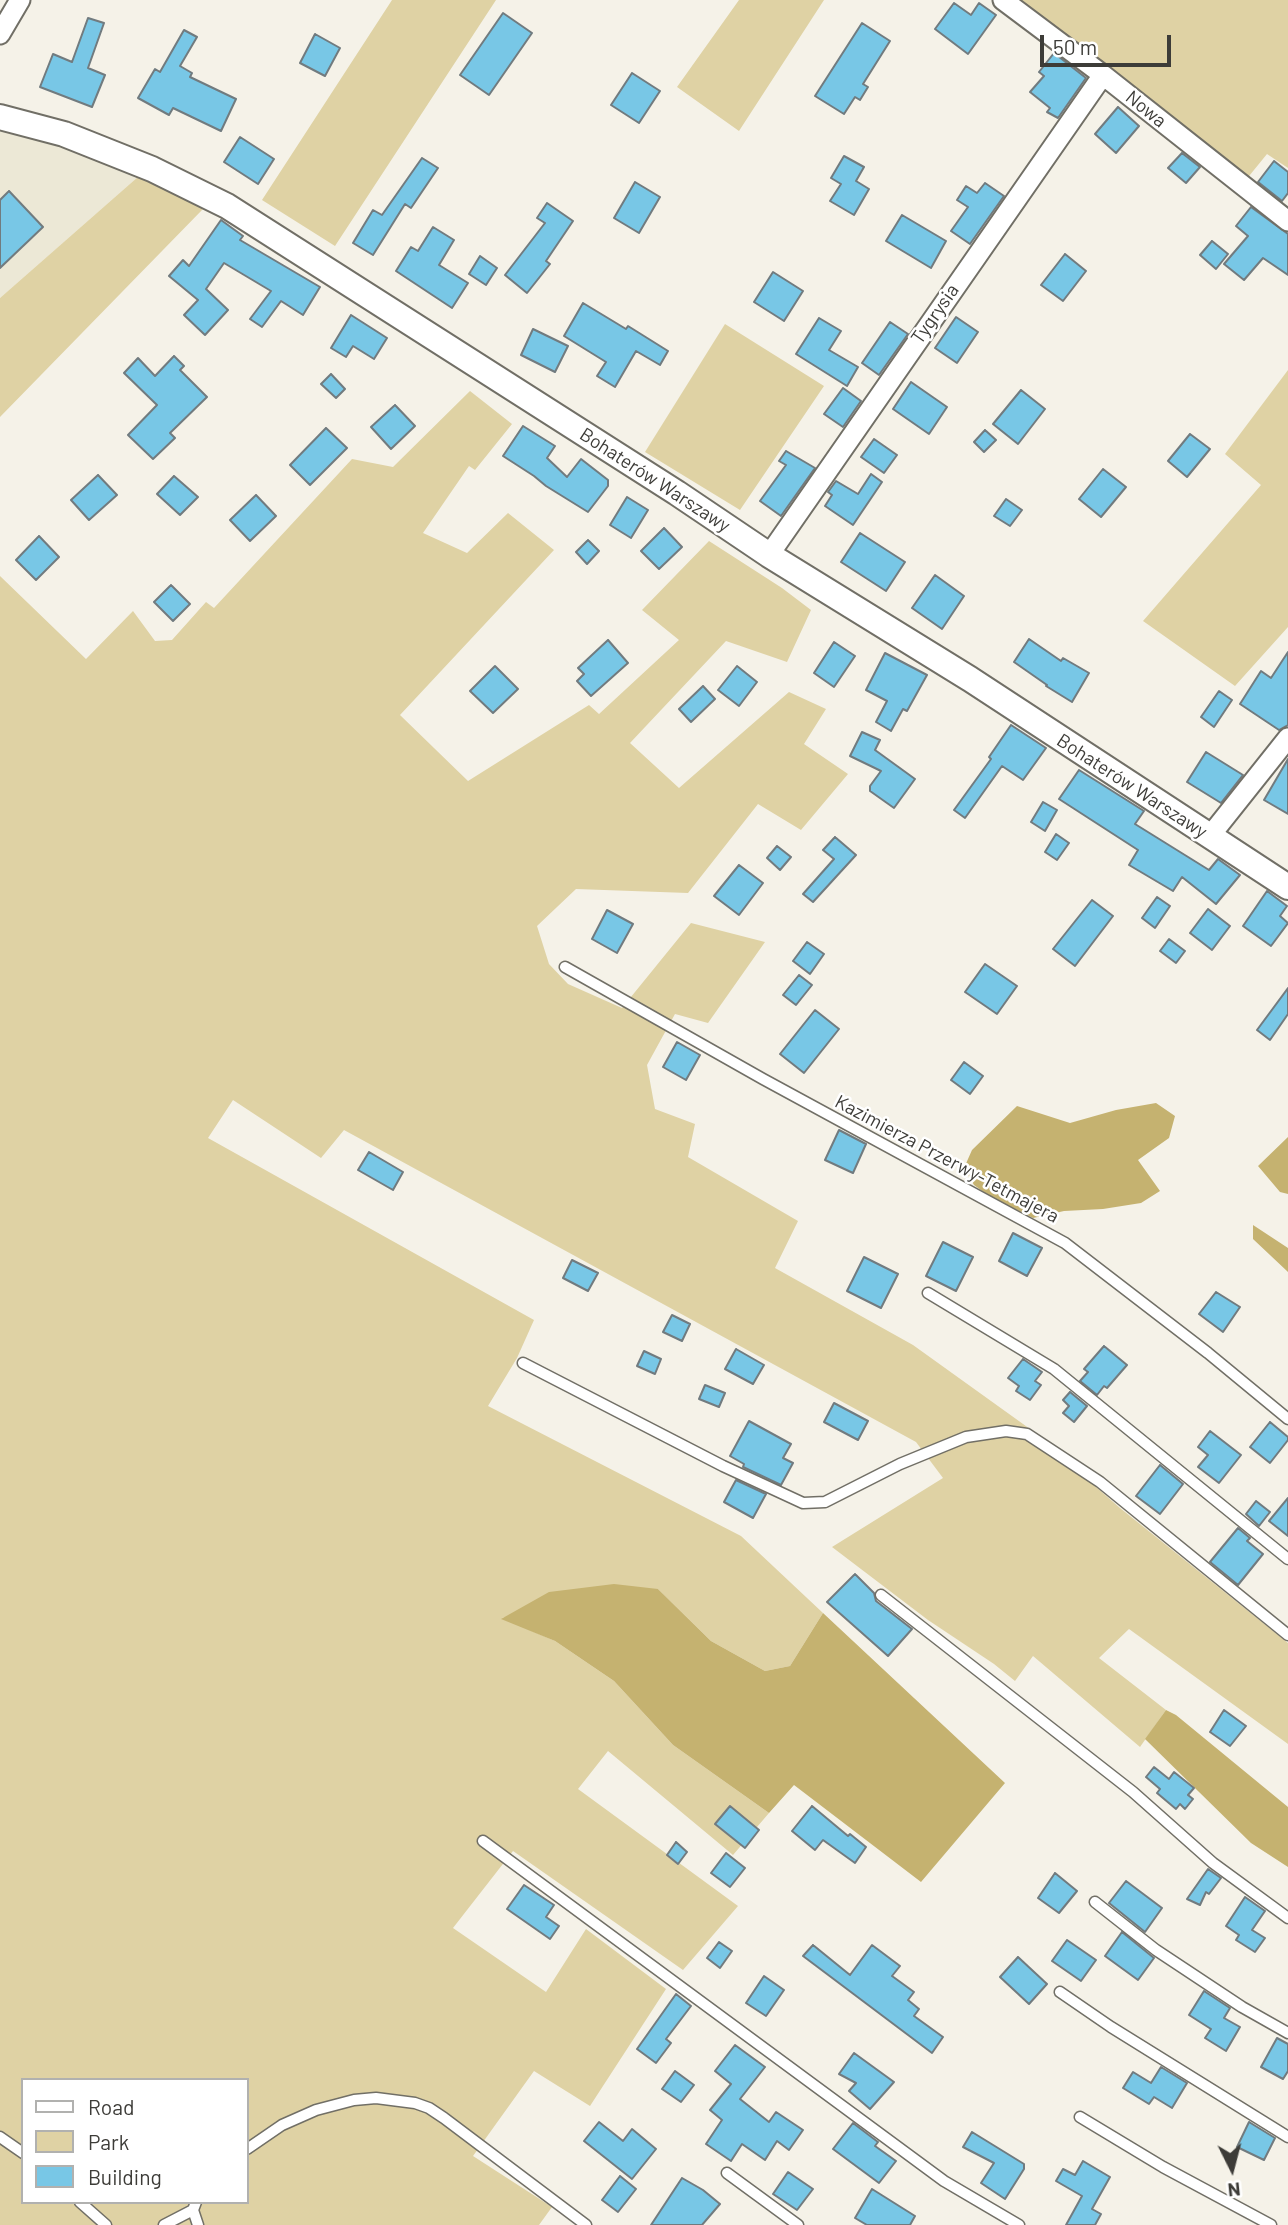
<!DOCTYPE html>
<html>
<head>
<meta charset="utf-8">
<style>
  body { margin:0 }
  #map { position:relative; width:1288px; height:2225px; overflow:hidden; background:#f5f2e8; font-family:Barlow,sans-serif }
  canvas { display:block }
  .legend { position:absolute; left:21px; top:2078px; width:228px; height:126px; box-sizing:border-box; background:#fff; border:2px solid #b1b1af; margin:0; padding:9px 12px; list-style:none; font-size:21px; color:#3d3c38 }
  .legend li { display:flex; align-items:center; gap:14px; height:35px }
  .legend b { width:35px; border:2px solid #b1b1af }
  .north { position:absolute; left:1197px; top:2134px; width:70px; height:70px; -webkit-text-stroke:5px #fff; paint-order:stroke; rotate:174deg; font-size:19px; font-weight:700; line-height:28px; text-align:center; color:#3d3c38 }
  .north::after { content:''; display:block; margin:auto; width:24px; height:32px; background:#3d3c38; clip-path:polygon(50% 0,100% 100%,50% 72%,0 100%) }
  .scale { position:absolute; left:1040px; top:35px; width:131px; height:32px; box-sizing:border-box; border:4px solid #3d3c38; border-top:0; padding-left:9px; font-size:21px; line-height:24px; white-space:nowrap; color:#3d3c38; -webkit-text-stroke:5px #fff; paint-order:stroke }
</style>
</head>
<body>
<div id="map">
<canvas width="1288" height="2225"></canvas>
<ul class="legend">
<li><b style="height:9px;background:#fff"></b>Road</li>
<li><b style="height:19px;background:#dfd2a4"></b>Park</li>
<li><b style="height:19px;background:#78c7e6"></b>Building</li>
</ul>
<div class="north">N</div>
<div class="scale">50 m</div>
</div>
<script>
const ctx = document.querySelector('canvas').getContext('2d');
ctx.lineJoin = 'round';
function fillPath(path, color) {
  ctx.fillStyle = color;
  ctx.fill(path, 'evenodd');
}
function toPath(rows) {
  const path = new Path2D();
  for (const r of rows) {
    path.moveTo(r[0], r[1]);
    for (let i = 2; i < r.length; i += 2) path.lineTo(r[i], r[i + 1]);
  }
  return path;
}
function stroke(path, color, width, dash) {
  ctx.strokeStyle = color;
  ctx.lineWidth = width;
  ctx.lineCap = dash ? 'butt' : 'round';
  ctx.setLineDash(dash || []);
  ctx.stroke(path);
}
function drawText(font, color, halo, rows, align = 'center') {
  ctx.font = font + ' Barlow,sans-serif';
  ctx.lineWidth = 5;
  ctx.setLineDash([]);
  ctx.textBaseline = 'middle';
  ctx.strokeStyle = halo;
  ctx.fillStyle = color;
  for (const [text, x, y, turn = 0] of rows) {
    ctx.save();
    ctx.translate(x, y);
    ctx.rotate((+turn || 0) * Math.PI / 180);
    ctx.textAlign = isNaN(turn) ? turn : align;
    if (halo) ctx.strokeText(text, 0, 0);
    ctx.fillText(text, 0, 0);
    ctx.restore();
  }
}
fillPath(toPath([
  [0,117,139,176,0,298]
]), '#ece8d6');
fillPath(toPath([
  [392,0,496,0,335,246,262,200],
  [739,0,824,0,739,131,677,87],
  [1012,0,1288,0,1288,168,1267,154,1245,181],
  [139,176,227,206,203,209,0,417,0,298],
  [725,324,824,386,740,510,645,452],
  [1288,370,1288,627,1235,686,1143,621,1261,485,1225,454],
  [470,391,512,424,475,470,469,466,423,533,467,553,508,513,554,550,400,715,468,781,589,705,599,714,679,640,642,610,709,541,782,588,811,610,787,662,726,641,630,743,679,788,789,692,826,709,804,744,848,774,801,830,758,804,688,893,576,889,537,926,549,964,568,984,622,1008,691,923,765,942,708,1023,675,1014,647,1065,655,1109,695,1124,688,1157,798,1221,775,1268,913,1345,1030,1429,1120,1508,1288,1643,1288,1744,1129,1629,1099,1658,1166,1710,1140,1747,1033,1656,1015,1681,994,1664,928,1620,832,1547,943,1478,916,1442,344,1130,321,1158,233,1100,208,1138,534,1320,517,1358,488,1406,741,1536,823,1613,790,1666,765,1671,711,1641,658,1589,502,1618,555,1641,614,1681,673,1745,769,1813,733,1855,608,1751,578,1789,738,1906,683,1970,513,1851,453,1928,546,1992,586,1929,666,1989,590,2106,534,2071,473,2156,552,2207,539,2225,0,2225,0,576,86,659,133,611,155,641,172,640,206,602,214,608,352,459,393,467],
  [23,2080,247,2080,247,2202,23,2202]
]), '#dfd2a4');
fillPath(toPath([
  [1156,1103,1175,1116,1169,1138,1138,1160,1160,1191,1141,1203,1103,1209,1064,1211,1033,1218,989,1196,974,1185,964,1168,972,1150,1017,1106,1070,1123,1116,1110],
  [1288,1137,1288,1194,1280,1192,1258,1166],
  [1253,1225,1288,1248,1288,1272,1253,1239],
  [614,1584,658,1589,711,1641,765,1671,790,1666,823,1613,1005,1783,921,1882,794,1785,769,1813,673,1745,614,1681,555,1641,501,1619,549,1592],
  [1166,1710,1176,1715,1288,1807,1288,1867,1251,1843,1145,1739]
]), '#c5b270');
const building = toPath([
  [954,3,971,15,979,3,996,15,968,54,935,29,954,3],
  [503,13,532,33,489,95,460,75,503,13],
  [88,18,104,23,88,68,105,75,92,107,40,87,53,54,72,62,88,18],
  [862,23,890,41,863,84,868,87,860,100,855,97,844,114,815,96,862,23],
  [184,30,197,37,180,66,192,73,190,77,236,99,221,131,173,108,169,115,138,98,155,69,160,72,184,30],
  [315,34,340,48,325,76,300,63,315,34],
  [1054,53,1086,78,1058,118,1047,112,1050,108,1030,92,1044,76,1039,72,1054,53],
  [632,73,660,91,639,123,611,105,632,73],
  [1118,107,1139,126,1116,153,1095,134,1118,107],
  [240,137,274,159,258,184,224,162,240,137],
  [1182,153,1200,167,1186,183,1168,168,1182,153],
  [844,156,864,167,856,181,869,189,854,215,830,201,841,184,831,178,844,156],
  [422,158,438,168,411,208,405,204,373,255,353,243,373,210,382,215,422,158],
  [1274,161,1288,172,1288,193,1282,201,1258,182,1274,161],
  [635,182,660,197,639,233,614,218,635,182],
  [985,183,1004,196,970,244,951,231,968,207,957,200,966,186,977,193,985,183],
  [9,191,43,227,0,268,0,200,9,191],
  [547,203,573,221,546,261,550,264,527,293,505,275,545,223,537,218,547,203],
  [1251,207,1288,234,1288,275,1263,258,1244,280,1224,264,1248,236,1236,226,1251,207],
  [902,215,946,241,931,268,886,241,902,215],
  [221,220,243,236,240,240,320,287,303,315,281,301,262,327,250,319,271,291,224,263,206,289,228,310,205,335,184,315,198,300,169,276,183,260,189,266,221,220],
  [433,227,454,240,439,265,468,283,452,308,396,271,411,247,418,251,433,227],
  [1212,241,1228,254,1216,269,1200,255,1212,241],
  [1065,254,1086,271,1063,301,1041,285,1065,254],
  [480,256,497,268,486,285,469,274,480,256],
  [773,272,803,291,784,321,754,302,773,272],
  [583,303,626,329,628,326,668,351,660,365,636,351,615,387,597,376,606,362,564,336,583,303],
  [351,315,387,338,374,359,353,346,346,357,331,348,351,315],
  [956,317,978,332,957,363,935,348,956,317],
  [819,318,841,331,829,350,858,367,847,386,796,354,819,318],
  [890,322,908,334,879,375,862,363,890,322],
  [533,329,568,346,555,372,521,355,533,329],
  [174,356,184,366,180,370,207,397,170,433,175,438,153,459,128,435,157,405,124,373,138,358,155,376,174,356],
  [331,374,345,389,336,398,321,384,331,374],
  [911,382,947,407,929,434,893,409,911,382],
  [843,388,861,401,843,427,824,414,843,388],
  [1021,390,1045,409,1018,444,993,424,1021,390],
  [395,405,415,426,391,449,371,427,395,405],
  [523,426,555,446,547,458,567,477,581,459,608,480,608,486,588,512,546,486,534,476,503,456,523,426],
  [326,428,347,448,310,485,290,465,326,428],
  [985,430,996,440,984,452,974,442,985,430],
  [1190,434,1210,449,1187,477,1168,461,1190,434],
  [874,439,897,455,884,473,861,457,874,439],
  [786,451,815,468,781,516,760,501,786,465,779,461,786,451],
  [1103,469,1126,487,1101,517,1079,499,1103,469],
  [871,474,882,482,853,525,825,506,832,495,828,492,836,481,858,494,871,474],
  [98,475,117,495,89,520,71,500,98,475],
  [174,476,198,497,180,515,157,494,174,476],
  [256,495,276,516,250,541,230,520,256,495],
  [627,497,648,510,631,538,610,525,627,497],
  [1006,499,1022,510,1010,526,994,516,1006,499],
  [664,528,682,547,659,569,641,551,664,528],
  [860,533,905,562,886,591,841,562,860,533],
  [39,536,59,557,36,580,16,560,39,536],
  [588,540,599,551,587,564,576,552,588,540],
  [935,575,964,596,942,629,912,608,935,575],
  [171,585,190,604,173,621,154,602,171,585],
  [1029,639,1061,661,1063,658,1089,673,1072,702,1046,686,1047,685,1014,662,1029,639],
  [608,640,628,663,591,696,577,681,584,674,578,668,608,640],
  [834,642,855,656,834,687,814,673,834,642],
  [1288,652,1288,725,1279,730,1240,704,1261,671,1271,678,1288,652],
  [885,653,927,675,907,711,903,709,891,731,876,722,887,701,866,690,885,653],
  [495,666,518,689,493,713,470,691,495,666],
  [737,666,757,682,739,706,718,690,737,666],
  [703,686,715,699,691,722,679,709,703,686],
  [1219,691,1232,700,1214,727,1201,717,1219,691],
  [1011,725,1046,748,1023,780,1002,766,965,818,954,810,991,759,989,757,1011,725],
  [862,732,880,740,875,750,915,779,894,808,870,791,870,786,881,771,850,756,862,732],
  [1206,752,1243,775,1221,803,1187,782,1206,752],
  [1288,759,1288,814,1264,800,1288,759],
  [1079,770,1144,811,1135,824,1209,870,1218,859,1240,875,1216,904,1182,877,1173,891,1129,865,1138,850,1059,799,1079,770],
  [1043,802,1057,810,1045,831,1031,822,1043,802],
  [1056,834,1069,843,1057,860,1045,852,1056,834],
  [835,837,856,855,813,902,803,894,834,859,823,850,835,837],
  [777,846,791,857,780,870,767,858,777,846],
  [739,865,763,883,739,915,714,896,739,865],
  [1267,891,1287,906,1280,916,1288,923,1271,946,1243,926,1267,891],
  [1157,897,1170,906,1155,928,1142,918,1157,897],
  [1092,900,1113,916,1075,966,1053,949,1092,900],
  [1208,909,1230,926,1212,950,1190,933,1208,909],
  [607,910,633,924,617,953,592,939,607,910],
  [1169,939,1185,951,1176,963,1160,951,1169,939],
  [807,942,824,954,810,974,793,961,807,942],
  [985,964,1017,986,997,1014,965,992,985,964],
  [799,975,812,985,796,1005,783,995,799,975],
  [1288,988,1288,1014,1270,1040,1257,1030,1288,988],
  [815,1010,839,1029,804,1073,780,1054,815,1010],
  [677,1042,700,1055,686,1080,663,1067,677,1042],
  [964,1062,983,1076,970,1094,951,1080,964,1062],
  [839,1130,866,1144,853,1173,825,1160,839,1130],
  [369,1152,403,1172,393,1190,358,1170,369,1152],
  [1013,1233,1042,1248,1027,1276,999,1261,1013,1233],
  [943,1242,973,1257,956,1291,926,1276,943,1242],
  [864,1257,898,1274,881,1308,847,1291,864,1257],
  [572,1260,598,1273,588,1291,563,1278,572,1260],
  [1216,1292,1240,1307,1223,1332,1199,1314,1216,1292],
  [672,1315,690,1324,682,1341,663,1332,672,1315],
  [1104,1346,1127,1365,1107,1388,1104,1386,1097,1395,1080,1381,1088,1372,1084,1369,1104,1346],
  [736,1349,764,1365,753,1384,725,1369,736,1349],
  [644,1351,661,1359,655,1374,637,1366,644,1351],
  [1023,1359,1042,1372,1035,1381,1041,1385,1030,1400,1016,1391,1019,1386,1008,1378,1023,1359],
  [705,1385,725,1393,719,1407,699,1399,705,1385],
  [1070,1392,1087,1406,1074,1422,1063,1413,1069,1406,1063,1400,1070,1392],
  [834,1403,868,1421,858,1440,824,1422,834,1403],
  [749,1421,791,1444,783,1458,793,1463,781,1485,743,1467,744,1464,730,1456,749,1421],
  [1270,1422,1288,1437,1288,1440,1270,1463,1250,1447,1270,1422],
  [1210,1431,1241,1455,1219,1483,1198,1467,1208,1455,1198,1447,1210,1431],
  [1160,1465,1183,1484,1160,1514,1136,1496,1160,1465],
  [736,1480,766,1494,753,1518,724,1502,736,1480],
  [1288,1498,1288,1536,1269,1521,1288,1498],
  [1256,1501,1270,1512,1259,1526,1246,1514,1256,1501],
  [1238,1528,1250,1538,1247,1541,1263,1554,1238,1585,1210,1562,1238,1528],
  [855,1574,874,1593,876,1601,912,1629,888,1656,827,1602,855,1574],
  [1224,1710,1246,1726,1230,1746,1210,1732,1224,1710],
  [1154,1767,1169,1779,1174,1772,1194,1788,1188,1795,1193,1799,1185,1809,1180,1804,1176,1809,1157,1793,1160,1789,1146,1777,1154,1767],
  [730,1806,759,1830,745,1848,715,1824,730,1806],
  [812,1806,848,1836,850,1834,866,1847,855,1863,823,1840,815,1850,792,1831,812,1806],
  [676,1842,687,1852,678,1864,667,1855,676,1842],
  [726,1853,745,1868,730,1887,711,1873,726,1853],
  [1208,1869,1221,1878,1209,1894,1206,1892,1200,1905,1187,1899,1208,1869],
  [1055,1873,1077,1891,1059,1913,1038,1898,1055,1873],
  [1126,1881,1162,1908,1145,1932,1109,1903,1126,1881],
  [524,1885,554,1905,546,1917,559,1926,550,1939,507,1909,524,1885],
  [1245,1897,1265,1911,1252,1930,1265,1938,1255,1952,1236,1940,1239,1935,1226,1926,1245,1897],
  [1122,1932,1154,1958,1138,1980,1105,1956,1122,1932],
  [1067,1940,1096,1960,1081,1981,1052,1961,1067,1940],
  [719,1942,732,1951,720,1968,707,1958,719,1942],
  [813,1945,850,1975,872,1945,900,1966,892,1976,914,1992,908,2000,919,2009,914,2016,943,2037,932,2053,803,1956,813,1945],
  [1018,1957,1047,1984,1029,2004,1000,1977,1018,1957],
  [764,1976,784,1990,766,2016,746,2003,764,1976],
  [1204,1991,1230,2008,1224,2018,1240,2027,1226,2051,1205,2038,1211,2029,1189,2015,1204,1991],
  [676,1994,691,2006,666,2039,671,2043,656,2063,637,2049,676,1994],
  [1277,2038,1288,2044,1288,2071,1283,2079,1261,2067,1277,2038],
  [735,2045,765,2067,740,2099,769,2122,776,2112,803,2130,789,2150,777,2141,765,2160,742,2144,731,2161,706,2144,722,2120,710,2110,731,2084,715,2071,735,2045],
  [854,2053,894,2082,870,2109,849,2091,856,2083,839,2074,854,2053],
  [1161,2067,1187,2083,1172,2108,1154,2097,1149,2104,1123,2088,1133,2072,1151,2083,1161,2067],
  [675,2071,694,2085,681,2102,662,2089,675,2071],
  [599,2122,623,2141,632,2129,656,2149,632,2179,584,2141,599,2122],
  [1249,2122,1275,2138,1264,2160,1237,2147,1249,2122],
  [853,2123,878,2142,875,2146,896,2161,879,2183,833,2149,853,2123],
  [972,2132,1024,2164,1024,2169,1005,2199,981,2183,994,2163,963,2147,972,2132],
  [1083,2161,1110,2177,1092,2209,1101,2214,1095,2225,1066,2225,1082,2196,1056,2181,1063,2169,1075,2175,1083,2161],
  [788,2172,813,2189,797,2210,773,2194,788,2172],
  [620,2176,636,2189,618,2212,602,2200,620,2176],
  [682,2178,703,2190,720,2204,702,2225,651,2225,682,2178],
  [872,2189,915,2216,910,2225,867,2225,855,2218,872,2189]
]);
fillPath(building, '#78c7e6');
stroke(building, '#717b7f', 2);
const service = toPath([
  [565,967,763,1079,1065,1243,1208,1353,1288,1419],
  [928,1293,1054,1369,1288,1559],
  [523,1363,723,1466,803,1503,825,1502,900,1464,966,1437,1006,1431,1027,1434,1100,1482,1288,1635],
  [881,1595,1133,1792,1213,1863,1288,1918],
  [483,1841,944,2181,1019,2225],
  [1095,1902,1156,1950,1242,2007,1288,2033],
  [1060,1992,1111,2027,1288,2137],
  [1080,2117,1163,2167,1271,2225],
  [0,2137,23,2153],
  [247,2149,282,2125,316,2110,354,2100,376,2098,415,2103,429,2108,444,2118,586,2225],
  [727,2173,798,2225],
  [80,2202,106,2225],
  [196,2202,193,2210,198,2225],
  [164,2225,193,2210]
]);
const minor = toPath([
  [1003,0,1103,75,1288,221],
  [0,34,20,0],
  [769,555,1103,75],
  [1210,836,1288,738]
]);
const tertiary = toPath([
  [0,117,64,134,152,169,227,206,677,493,769,555,970,679,1288,887]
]);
stroke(service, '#716f66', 13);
stroke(minor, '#716f66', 23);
stroke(tertiary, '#716f66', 28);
stroke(service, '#fff', 10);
stroke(minor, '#fff', 19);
stroke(tertiary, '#fff', 24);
drawText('19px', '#3d3c38', '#fff', [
  ["Nowa",1146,109,39],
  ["Tygrysia",935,314,-55],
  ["Bohaterów Warszawy",655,480,33],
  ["Bohaterów Warszawy",1132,786,33],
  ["Kazimierza Przerwy-Tetmajera",947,1159,28]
]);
</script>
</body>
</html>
